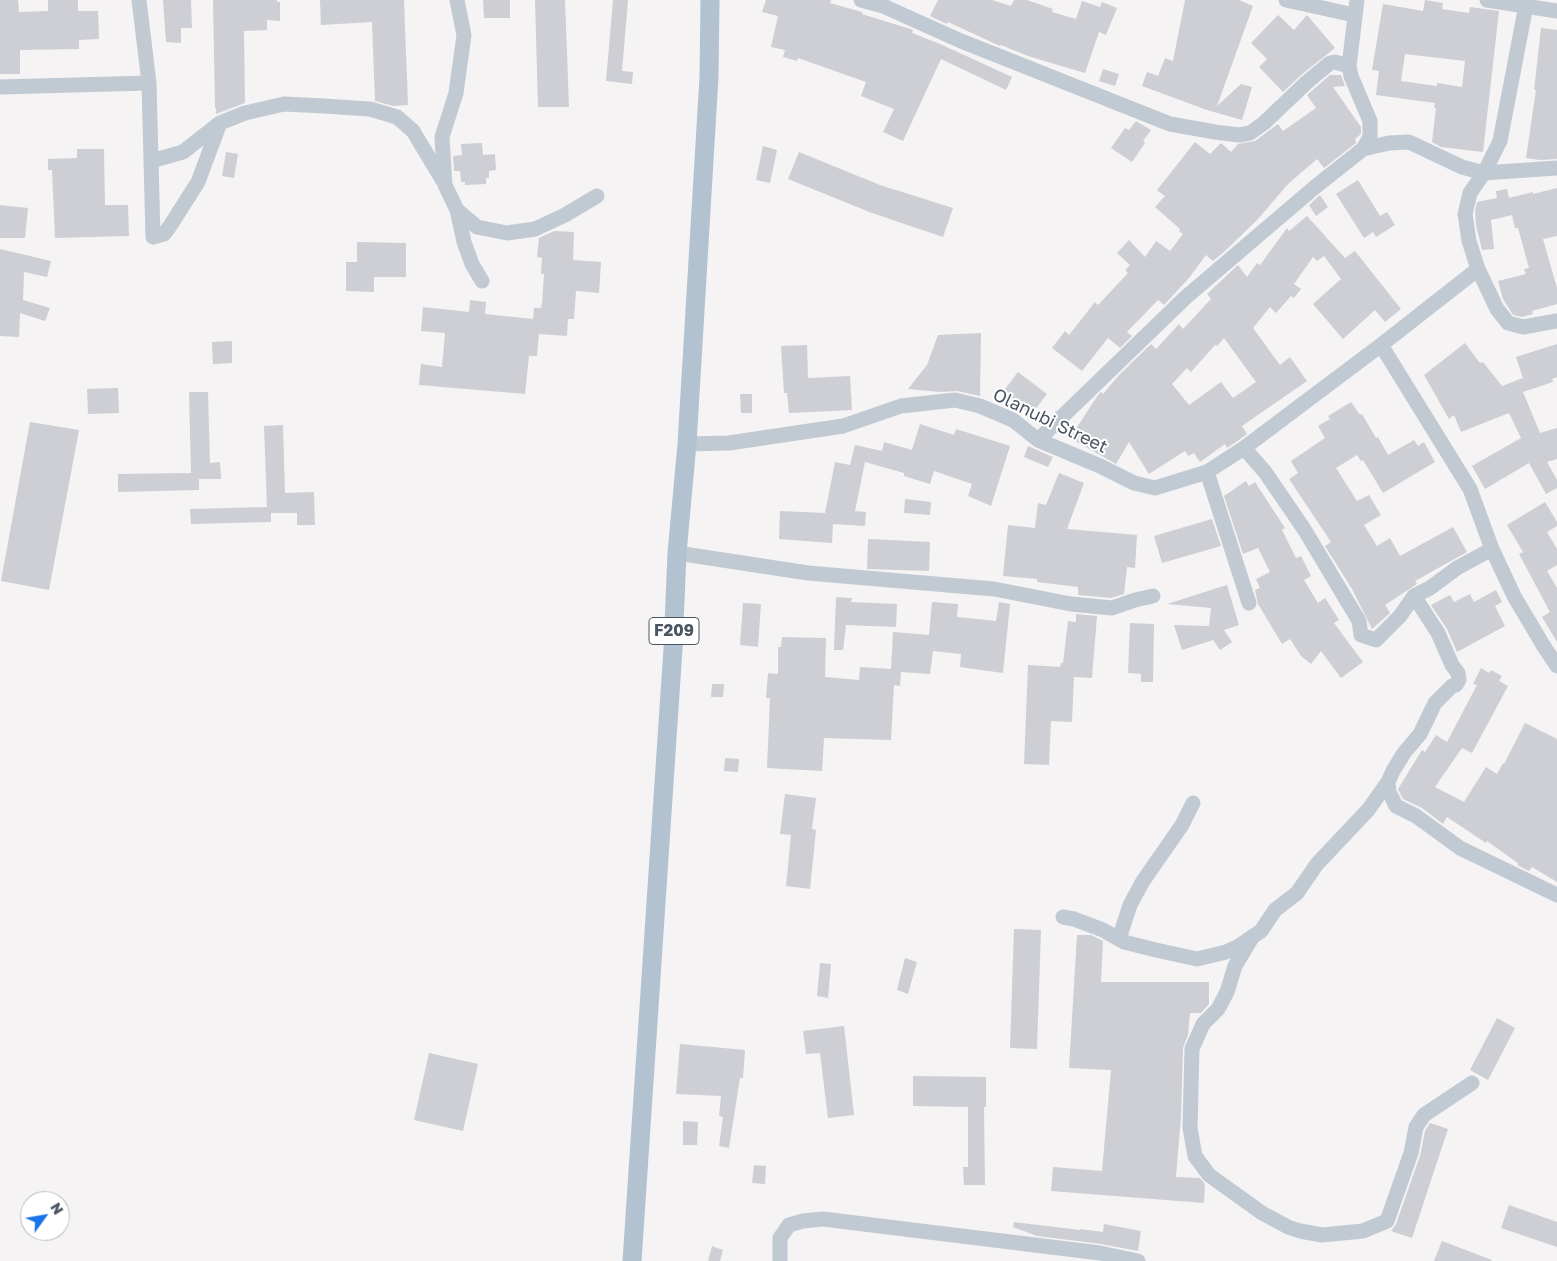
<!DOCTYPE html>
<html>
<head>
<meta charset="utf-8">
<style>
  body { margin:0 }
  #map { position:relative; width:1557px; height:1261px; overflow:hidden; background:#f5f3f3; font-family:"Golos Text",sans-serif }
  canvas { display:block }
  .north { position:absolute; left:20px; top:1191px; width:50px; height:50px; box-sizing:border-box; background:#fff; border:1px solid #b7bbc0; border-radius:50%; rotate:58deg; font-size:14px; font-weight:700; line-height:20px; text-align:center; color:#4a5661 }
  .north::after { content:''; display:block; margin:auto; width:18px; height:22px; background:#1a73e8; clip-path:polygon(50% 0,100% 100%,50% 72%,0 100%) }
</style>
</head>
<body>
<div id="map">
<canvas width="1557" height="1261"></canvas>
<div class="north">N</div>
</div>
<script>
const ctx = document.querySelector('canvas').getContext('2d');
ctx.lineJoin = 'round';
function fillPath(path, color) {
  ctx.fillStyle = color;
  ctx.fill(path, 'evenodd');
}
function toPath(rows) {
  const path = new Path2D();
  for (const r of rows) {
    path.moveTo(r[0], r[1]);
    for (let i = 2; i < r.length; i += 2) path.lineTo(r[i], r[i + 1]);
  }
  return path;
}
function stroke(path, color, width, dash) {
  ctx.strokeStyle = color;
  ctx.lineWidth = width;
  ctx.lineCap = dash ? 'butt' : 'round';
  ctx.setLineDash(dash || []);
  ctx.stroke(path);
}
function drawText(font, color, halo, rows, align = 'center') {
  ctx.font = font + ' "Golos Text",sans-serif';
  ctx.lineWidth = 4;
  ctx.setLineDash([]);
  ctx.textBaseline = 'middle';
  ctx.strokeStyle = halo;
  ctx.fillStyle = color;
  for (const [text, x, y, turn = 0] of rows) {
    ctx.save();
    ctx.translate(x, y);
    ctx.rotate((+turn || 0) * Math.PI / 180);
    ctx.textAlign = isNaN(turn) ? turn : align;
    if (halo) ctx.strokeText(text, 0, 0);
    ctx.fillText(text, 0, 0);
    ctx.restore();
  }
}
fillPath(toPath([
  [0,0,18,0,19,12,48,11,48,0,78,0,78,11,98,11,99,39,79,40,79,49,20,50,20,74,0,74],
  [163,0,191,0,192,28,181,28,181,43,166,42],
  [213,0,277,0,277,2,280,2,280,21,267,20,267,30,244,31,245,103,216,114,216,108,215,108],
  [320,0,404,0,408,105,393,106,375,101,372,22,321,25],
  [483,0,510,0,510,18,484,18],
  [535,0,565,0,569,107,538,107],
  [613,0,628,0,622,71,633,72,632,84,606,81],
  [766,0,831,0,830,3,862,12,862,14,910,29,913,30,912,33,940,44,1012,77,1006,90,941,59,903,141,883,132,894,109,861,96,866,82,798,58,797,61,783,57,785,50,771,47,778,16,762,12],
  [938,0,992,0,1011,6,1014,0,1027,0,1053,9,1052,12,1076,19,1082,1,1100,7,1102,2,1117,8,1106,35,1099,32,1085,73,1028,56,1001,45,1000,46,948,22,947,24,930,16],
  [1185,0,1239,0,1253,6,1217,106,1241,84,1252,87,1242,120,1207,110,1142,86,1147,72,1158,76,1165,58,1173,61],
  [1425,0,1443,3,1442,9,1469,13,1470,7,1499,11,1483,152,1441,147,1432,142,1436,108,1434,108,1435,103,1376,95,1379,71,1372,70,1383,4,1423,11],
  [1405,54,1465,61,1462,87,1437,83,1437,86,1401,81],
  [1278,15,1294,30,1307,15,1335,48,1301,75,1283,92,1259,67,1267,59,1251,43],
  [1541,28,1557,30,1557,159,1540,160,1526,158,1536,90,1534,90],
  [1103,69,1119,74,1115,86,1099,81],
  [1330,75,1341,75,1345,86,1333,87,1361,127,1361,134,1355,139,1356,143,1324,168,1317,159,1288,184,1258,219,1225,251,1213,261,1206,255,1189,278,1164,305,1158,300,1127,332,1132,336,1120,348,1108,338,1082,371,1052,348,1065,331,1069,335,1095,302,1098,305,1128,273,1125,270,1130,265,1117,253,1129,240,1145,257,1156,241,1170,251,1183,234,1179,231,1180,229,1155,207,1165,196,1157,190,1195,142,1210,154,1221,143,1231,152,1238,144,1255,141,1278,124,1283,131,1316,108,1307,95],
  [1136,121,1151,130,1143,141,1145,143,1132,162,1111,148,1125,128,1129,130],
  [482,143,483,155,495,154,496,170,489,171,489,178,486,178,486,184,465,185,465,182,461,182,460,171,454,171,453,156,462,155,461,144],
  [763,146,777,150,770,183,756,180],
  [77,149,104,149,105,205,128,205,129,236,55,238,52,170,48,170,48,159,77,158],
  [226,152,238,154,234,178,222,176],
  [799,152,880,185,953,208,943,237,872,213,788,179],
  [1358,180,1380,216,1387,212,1395,225,1376,237,1373,232,1364,238,1336,194],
  [1557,188,1557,236,1543,239,1557,288,1557,304,1532,311,1533,314,1522,317,1513,315,1503,299,1498,281,1526,274,1524,269,1529,268,1518,228,1515,228,1512,215,1491,220,1494,249,1482,250,1476,225,1475,211,1477,202,1497,198,1496,191,1507,189,1509,198,1533,192,1533,194],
  [1320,195,1328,207,1316,216,1309,205],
  [0,205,28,208,25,238,0,238],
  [1307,216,1345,258,1355,251,1401,309,1385,322,1375,310,1343,339,1313,304,1341,279,1324,256,1317,261,1313,257,1294,284,1301,289,1294,298,1291,296,1276,313,1270,307,1253,328,1280,365,1290,357,1307,381,1242,426,1247,434,1239,440,1227,448,1225,444,1200,462,1194,453,1188,456,1185,451,1149,474,1129,442,1116,464,1070,438,1098,395,1101,392,1103,394,1119,375,1151,344,1156,349,1179,324,1183,329,1211,299,1207,294,1238,265,1247,277,1257,263,1260,265,1287,228,1289,231],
  [1224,338,1256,382,1233,398,1221,382,1189,405,1172,384,1187,368,1191,372,1215,345,1217,346],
  [554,231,574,232,573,260,601,262,599,293,576,291,574,319,568,319,567,336,539,334,537,356,529,356,525,394,419,385,421,364,442,367,445,333,421,331,423,307,469,312,470,300,486,302,485,314,533,319,534,308,541,308,542,304,544,274,541,274,542,258,537,257,539,238],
  [357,242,406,243,406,277,374,277,374,292,346,291,346,262,357,262],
  [0,249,51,261,47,277,24,272,23,300,50,308,45,321,20,313,19,337,0,336],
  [981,333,980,396,957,391,940,392,908,389,927,365,938,335],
  [232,341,232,363,213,364,212,342],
  [1465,343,1480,363,1483,362,1502,386,1523,378,1516,357,1557,344,1557,377,1552,379,1553,382,1523,392,1540,433,1557,428,1557,459,1547,462,1557,480,1557,488,1546,494,1529,463,1485,489,1472,466,1521,438,1509,413,1461,432,1454,415,1449,419,1424,375],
  [807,345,808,378,850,376,852,410,789,413,787,393,784,393,781,346],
  [1018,372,1047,394,1031,415,1002,393],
  [118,388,119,413,88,414,87,389],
  [189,392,208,392,210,463,220,462,221,479,199,479,199,490,118,492,118,474,191,473],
  [740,394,752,394,752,413,741,413],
  [1351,402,1360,415,1362,414,1376,438,1378,437,1388,455,1414,440,1418,446,1424,442,1435,462,1383,493,1363,460,1361,461,1357,455,1336,468,1357,501,1369,495,1381,515,1364,525,1377,546,1390,538,1400,556,1453,527,1467,552,1415,581,1417,584,1385,605,1390,613,1372,629,1352,589,1325,546,1331,542,1289,479,1298,473,1291,461,1325,438,1318,426,1330,419,1328,416],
  [30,422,79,430,49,590,1,581],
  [920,424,954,435,956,429,1010,446,991,506,968,496,972,484,934,471,930,484,904,476,904,473,865,462,855,511,866,512,865,526,833,524,832,543,779,539,780,511,825,513,835,462,850,465,855,445,882,451,884,442,912,450],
  [283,425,285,493,314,492,315,525,297,525,297,513,271,513,271,522,191,524,190,509,267,507,264,426],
  [1028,446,1053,457,1048,467,1024,457],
  [1059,473,1084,483,1067,529,1137,535,1135,568,1127,567,1124,594,1111,598,1078,595,1078,587,1037,582,1037,579,1003,576,1008,525,1035,528,1038,503,1046,505],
  [1246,481,1249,486,1255,482,1285,528,1282,530,1296,558,1301,556,1311,576,1304,580,1318,603,1325,598,1339,620,1334,623,1363,662,1341,678,1321,651,1311,664,1301,656,1290,639,1282,644,1258,604,1255,590,1260,588,1256,579,1270,572,1258,548,1243,554,1224,496],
  [905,499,931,502,930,515,904,513],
  [1545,502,1557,522,1557,526,1547,532,1557,549,1557,565,1547,571,1557,588,1557,642,1542,617,1550,612,1519,554,1523,552,1507,525],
  [1212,519,1221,546,1162,563,1154,536],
  [868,539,930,542,929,571,867,569],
  [1227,585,1239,625,1224,630,1232,642,1220,650,1213,640,1182,650,1174,625,1209,626,1211,608,1167,604],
  [1496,590,1502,602,1495,606,1505,626,1457,652,1447,629,1431,605,1450,595,1454,602,1470,594,1474,602],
  [836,597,852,598,851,602,897,604,896,627,846,625,843,650,834,650],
  [932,602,958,604,957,617,996,621,999,602,1010,604,1003,673,960,667,961,654,933,651,930,674,901,672,900,686,894,685,891,740,824,738,822,771,767,768,770,698,766,698,768,673,778,674,778,647,781,647,782,637,826,638,825,677,859,680,860,667,891,669,893,632,929,635],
  [743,603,761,604,758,647,740,645],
  [1076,614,1097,616,1092,678,1074,677,1072,722,1051,721,1049,765,1024,764,1028,665,1060,667,1061,663,1063,663,1068,621,1076,622],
  [1130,623,1154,624,1153,682,1141,682,1141,674,1128,673],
  [1481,668,1489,673,1491,670,1502,676,1499,681,1508,686,1472,753,1462,748,1435,787,1464,802,1486,767,1497,774,1503,763,1504,764,1525,723,1557,739,1557,882,1532,867,1529,871,1517,865,1519,864,1487,841,1486,843,1447,817,1443,824,1422,808,1403,799,1398,789,1422,750,1425,752,1436,735,1447,742,1477,685,1473,684],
  [712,684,724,684,723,697,711,697],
  [725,758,739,759,738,772,724,771],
  [785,794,816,798,812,829,816,830,810,889,786,886,791,835,780,834],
  [1014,929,1041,930,1037,1049,1010,1048],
  [1077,935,1091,935,1103,941,1101,982,1209,982,1209,1004,1201,1013,1190,1013,1188,1035,1183,1048,1181,1117,1176,1177,1200,1178,1205,1184,1204,1203,1051,1191,1053,1167,1102,1171,1111,1070,1069,1068],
  [905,958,917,962,908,994,897,990],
  [820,963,831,964,828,998,817,996],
  [1497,1018,1515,1028,1488,1080,1470,1070],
  [844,1026,854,1115,828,1118,820,1053,806,1054,803,1031],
  [680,1044,745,1050,743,1078,740,1078,729,1148,719,1146,723,1117,719,1116,721,1096,676,1094],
  [429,1053,478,1064,463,1131,414,1120],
  [913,1076,986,1077,986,1107,984,1107,985,1185,964,1185,963,1167,968,1167,968,1107,913,1106],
  [683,1121,698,1122,697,1145,683,1145],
  [1430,1123,1448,1129,1412,1238,1391,1231,1396,1224,1420,1156,1425,1131],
  [754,1165,766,1166,765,1184,752,1183],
  [1509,1205,1557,1222,1557,1247,1501,1228],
  [1014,1222,1080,1230,1080,1229,1103,1232,1104,1224,1141,1231,1138,1251,1101,1244,1037,1236,1013,1227],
  [1442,1241,1492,1260,1491,1261,1434,1261],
  [712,1246,723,1250,720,1261,708,1261]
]), '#cdcfd5');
stroke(toPath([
  [139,0,149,83,153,237,164,234,170,226,198,182,220,123],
  [457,0,464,35,456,93,442,137,445,185,457,210,477,227,507,233,535,229,565,215,597,196],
  [861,0,883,6,961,41,1170,124,1215,132,1239,135,1250,133,1264,123,1307,82,1330,63,1335,62,1349,66,1351,76,1370,121,1370,137,1363,149,1315,187,1186,297,1038,440],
  [1286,0,1354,15],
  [1487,0,1557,11],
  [1527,0,1500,141,1484,173,1470,193,1465,214,1469,241,1478,269,1497,309,1508,323,1523,327,1557,321],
  [1349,66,1357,0],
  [0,87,149,83],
  [1363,149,1389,143,1409,142,1462,167,1484,173,1557,168],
  [151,161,183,152,220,123,245,113,284,104,324,106,370,109,397,117,413,131,443,181],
  [457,210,464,242,472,264,482,281],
  [1381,345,1470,489,1492,549,1514,596,1543,645,1557,666],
  [687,444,729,443,843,426,901,406,955,400,980,406,1013,420,1038,440,1100,466,1134,483,1155,488,1207,472,1244,448,1381,345,1478,269],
  [1244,448,1265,472,1304,529,1359,621,1361,635,1376,640,1400,616,1414,596,1430,588,1457,568,1492,549],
  [1207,472,1249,603],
  [677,553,808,573,994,589,1071,604,1112,608,1135,600,1153,596],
  [1414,596,1438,633,1452,665,1458,673,1459,680,1456,685,1452,686,1435,703,1420,734,1404,753,1393,771,1388,782,1389,792,1396,806,1416,816,1460,848,1557,895],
  [1063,917,1074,919,1103,930,1124,942,1156,950,1197,959,1226,952,1239,946,1261,931,1275,910,1297,893,1317,864,1368,810,1388,782],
  [1253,936,1235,966,1227,992,1218,1009,1203,1024,1192,1049,1190,1128,1195,1156,1209,1175,1262,1213,1288,1227,1300,1231,1322,1235,1363,1231,1387,1221,1411,1153,1416,1127,1424,1115,1472,1083],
  [1119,939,1130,905,1143,881,1182,825,1193,803],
  [780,1261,780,1238,789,1225,803,1221,823,1219,1100,1253,1138,1261]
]), '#c1cad2', 15);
stroke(toPath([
  [632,1261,673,649,677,553,687,444,709,77,710,0]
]), '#b3c2d1', 19);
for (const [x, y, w] of [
  [674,631,50]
]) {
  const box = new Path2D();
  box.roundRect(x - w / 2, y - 13.5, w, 27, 4);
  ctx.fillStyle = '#fff';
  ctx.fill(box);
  stroke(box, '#4a5661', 1);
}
drawText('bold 16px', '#4a5661', null, [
  ["F209",674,631]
]);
drawText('18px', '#4a5661', '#fff', [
  ["Olanubi Street",1050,421,26]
]);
</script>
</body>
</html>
